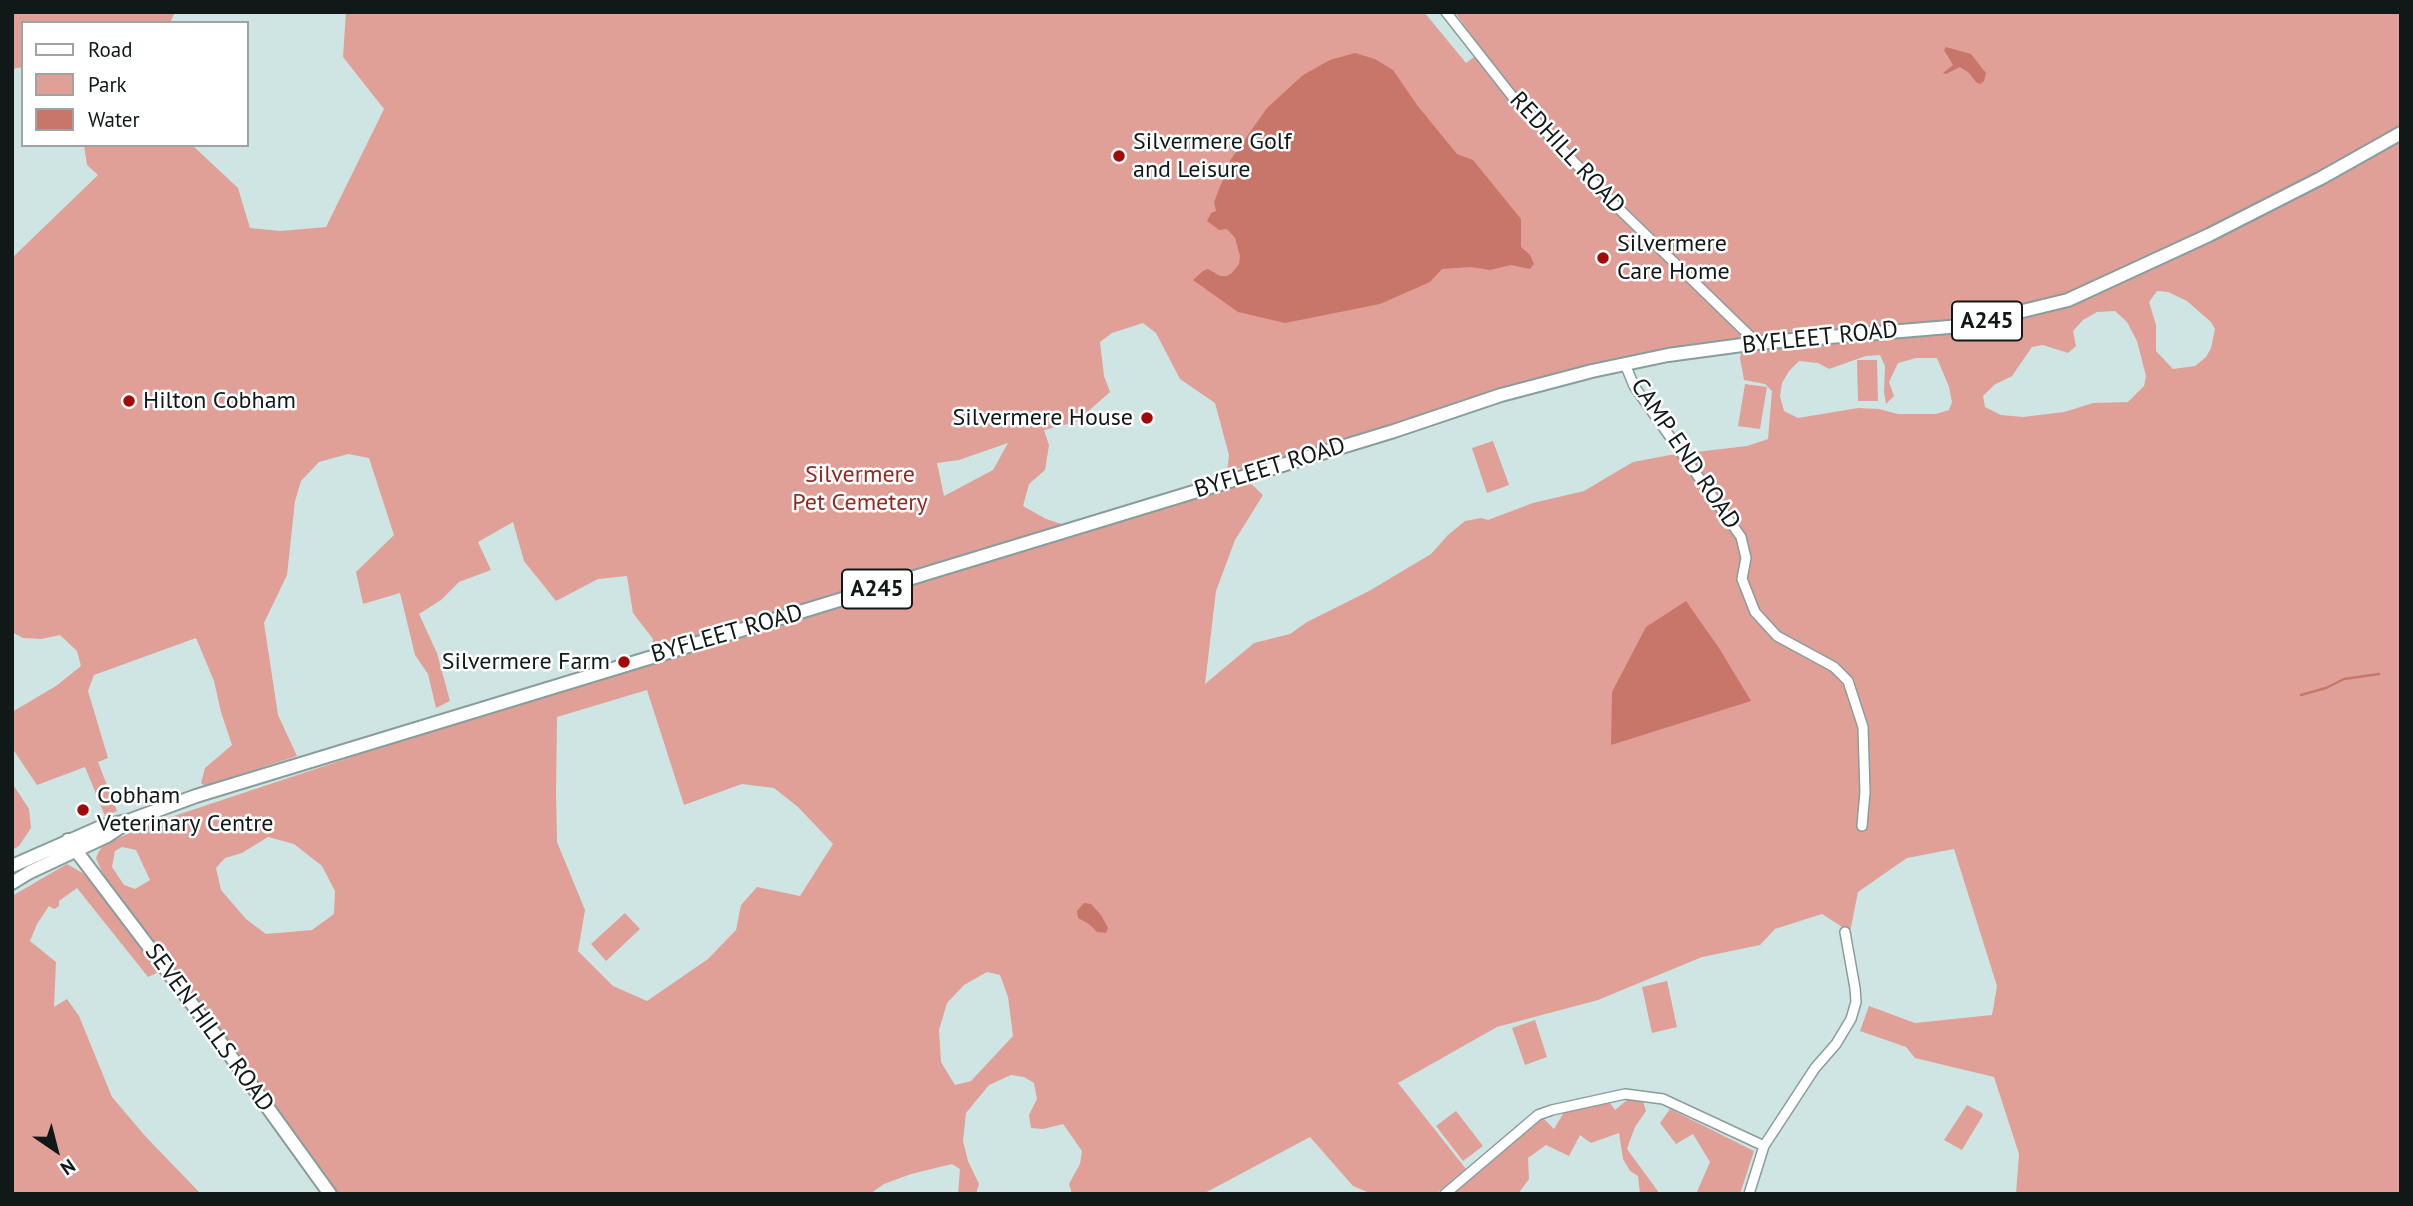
<!DOCTYPE html>
<html>
<head>
<meta charset="utf-8">
<style>
  body { margin:0 }
  #map { position:relative; width:2413px; height:1206px; overflow:hidden; background:#cee5e4; font-family:"PT Sans",sans-serif }
  canvas { display:block }
  .frame { position:absolute; inset:0; border:14px solid #101918; pointer-events:none }
  .legend { position:absolute; left:21px; top:21px; width:228px; height:126px; box-sizing:border-box; background:#fff; border:2px solid #9fa3a3; margin:0; padding:9px 12px; list-style:none; font-size:21px; color:#101918 }
  .legend li { display:flex; align-items:center; gap:14px; height:35px }
  .legend b { width:35px; border:2px solid #9fa3a3 }
  .north { position:absolute; left:21px; top:1115px; width:70px; height:70px; -webkit-text-stroke:5px #fff; paint-order:stroke; rotate:145deg; font-size:19px; font-weight:700; line-height:28px; text-align:center; color:#101918 }
  .north::after { content:''; display:block; margin:auto; width:24px; height:32px; background:#101918; clip-path:polygon(50% 0,100% 100%,50% 72%,0 100%) }
</style>
</head>
<body>
<div id="map">
<canvas width="2413" height="1206"></canvas>
<div class="frame"></div>
<ul class="legend">
<li><b style="height:9px;background:#fff"></b>Road</li>
<li><b style="height:19px;background:#e1a097"></b>Park</li>
<li><b style="height:19px;background:#c9766a"></b>Water</li>
</ul>
<div class="north">N</div>
</div>
<script>
const ctx = document.querySelector('canvas').getContext('2d');
ctx.lineJoin = 'round';
function fillPath(path, color) {
  ctx.fillStyle = color;
  ctx.fill(path, 'evenodd');
}
function toPath(rows) {
  const path = new Path2D();
  for (const r of rows) {
    path.moveTo(r[0], r[1]);
    for (let i = 2; i < r.length; i += 2) path.lineTo(r[i], r[i + 1]);
  }
  return path;
}
function stroke(path, color, width, dash) {
  ctx.strokeStyle = color;
  ctx.lineWidth = width;
  ctx.lineCap = dash ? 'butt' : 'round';
  ctx.setLineDash(dash || []);
  ctx.stroke(path);
}
function drawText(font, color, halo, rows, align = 'center') {
  ctx.font = font + ' "PT Sans",sans-serif';
  ctx.lineWidth = 5;
  ctx.setLineDash([]);
  ctx.textBaseline = 'middle';
  ctx.strokeStyle = halo;
  ctx.fillStyle = color;
  for (const [text, x, y, turn = 0] of rows) {
    ctx.save();
    ctx.translate(x, y);
    ctx.rotate((+turn || 0) * Math.PI / 180);
    ctx.textAlign = isNaN(turn) ? turn : align;
    if (halo) ctx.strokeText(text, 0, 0);
    ctx.fillText(text, 0, 0);
    ctx.restore();
  }
}
fillPath(toPath([
  [12,12,175,12,170,23,23,23,23,67,12,69],
  [346,12,1424,12,1466,63,1482,51,1455,12,2401,12,2401,1194,2016,1194,2019,1154,1994,1077,1915,1058,1906,1047,1860,1031,1869,1006,1915,1023,1992,1015,1997,986,1954,849,1907,858,1858,892,1850,932,1822,914,1775,929,1760,945,1702,957,1598,1000,1497,1027,1398,1083,1466,1169,1436,1194,1372,1194,1353,1186,1310,1137,1203,1194,1072,1194,1069,1184,1080,1164,1082,1151,1063,1124,1043,1129,1031,1128,1029,1115,1037,1099,1034,1083,1024,1077,1011,1075,989,1085,966,1113,963,1141,968,1161,979,1184,976,1194,958,1194,960,1169,952,1164,911,1174,884,1184,870,1194,334,1194,127,916,100,868,96,858,99,851,104,845,136,830,174,816,466,719,532,701,651,656,653,639,633,613,627,576,598,579,556,601,524,561,513,522,478,542,491,570,459,582,441,600,419,614,437,653,450,701,436,708,428,674,415,655,400,593,363,604,356,572,394,535,369,458,348,454,319,462,301,481,295,501,287,575,264,623,278,715,297,756,205,786,201,783,205,768,232,745,221,712,214,681,196,638,94,675,88,691,108,758,98,762,117,811,105,816,85,767,37,785,12,748,12,712,56,686,81,666,77,651,60,635,41,639,23,638,12,632,12,258,98,175,87,165,84,145,192,145,238,188,250,228,281,231,326,227,384,109,343,57],
  [2157,291,2168,292,2187,301,2211,322,2215,329,2211,348,2206,357,2195,366,2173,369,2156,351,2156,325,2149,302],
  [2115,311,2127,322,2137,341,2146,376,2144,386,2128,402,2093,403,2064,412,2023,417,2001,415,1985,407,1983,396,1994,385,2012,376,2032,347,2043,345,2068,353,2076,346,2073,331,2083,320,2097,312],
  [1143,323,1156,333,1180,379,1215,403,1229,455,1227,472,1240,468,1243,476,1074,528,1046,519,1023,506,1029,484,1045,470,1049,445,1044,430,1076,422,1110,392,1104,376,1100,342,1112,333],
  [1742,346,1740,358,1744,380,1765,384,1772,391,1768,439,1747,446,1670,455,1633,462,1584,491,1533,503,1488,520,1481,518,1465,521,1448,535,1431,554,1369,591,1307,622,1290,634,1254,643,1205,684,1216,591,1235,540,1263,495,1244,477,1592,371],
  [1880,355,1885,366,1884,392,1886,404,1894,396,1889,382,1898,363,1916,358,1937,358,1949,387,1952,402,1949,410,1936,414,1898,414,1879,409,1858,408,1798,418,1784,411,1780,396,1782,383,1789,371,1799,361,1818,363,1829,369,1866,356],
  [1008,443,993,470,944,496,937,463,959,460],
  [647,690,684,805,742,784,774,788,798,807,833,844,800,896,757,887,741,905,736,930,708,959,647,1001,613,986,578,951,585,910,557,842,556,791,557,717],
  [268,837,294,844,322,866,335,891,334,914,312,930,266,934,246,919,221,890,216,868,225,858,242,853],
  [122,847,136,850,150,880,135,889,124,885,112,867,115,851],
  [987,972,1000,975,1008,997,1013,1036,971,1081,955,1085,941,1062,939,1030,947,1003,964,985],
  [1857,360,1877,360,1878,401,1858,401],
  [1745,384,1767,387,1760,429,1738,426],
  [1493,441,1509,485,1487,493,1472,448],
  [12,783,29,809,31,828,19,846,12,850],
  [67,864,91,878,161,971,148,977,77,888,59,901,59,906,54,909,49,906,37,924,30,941,56,962,54,1007,67,999,79,1016,112,1097,146,1137,201,1194,12,1194,12,896],
  [625,913,640,929,606,961,591,944],
  [1667,981,1677,1027,1652,1033,1642,987],
  [1535,1020,1547,1057,1525,1065,1512,1028],
  [1627,1100,1643,1101,1646,1111,1635,1127,1627,1149,1660,1194,1640,1194,1638,1176,1630,1171,1623,1159,1619,1133,1591,1143,1580,1135,1569,1156,1546,1145,1528,1158,1529,1179,1518,1194,1456,1194,1455,1192,1543,1118,1554,1129,1564,1112,1610,1103,1615,1110],
  [1967,1105,1982,1113,1983,1115,1962,1150,1944,1140],
  [1670,1109,1754,1151,1740,1194,1696,1194,1710,1162,1693,1134,1676,1144,1660,1123],
  [1456,1111,1483,1146,1463,1161,1436,1126]
]), '#e1a097');
fillPath(toPath([
  [1946,47,1971,54,1986,73,1984,81,1980,84,1976,82,1969,73,1960,67,1946,74,1943,73,1953,65,1944,50],
  [1355,53,1375,59,1393,70,1417,105,1457,154,1473,160,1521,219,1521,247,1530,255,1534,264,1530,269,1511,265,1490,270,1471,267,1442,269,1430,282,1380,304,1285,323,1238,312,1193,280,1203,271,1208,269,1220,276,1227,276,1232,273,1239,264,1240,256,1235,238,1227,229,1219,230,1207,221,1211,213,1216,211,1214,202,1231,159,1267,108,1303,75,1330,60],
  [1686,601,1719,648,1751,701,1611,745,1612,692,1646,627],
  [1084,903,1091,904,1101,915,1108,928,1106,933,1097,932,1089,924,1078,918,1077,911]
]), '#c9766a');
stroke(toPath([
  [2301,695,2326,688,2344,679,2379,674]
]), '#c9766a', 2.5);
const minor = toPath([
  [1446,12,1512,96,1613,203,1757,343],
  [1625,364,1634,386,1741,537,1746,558,1742,579,1755,612,1777,636,1834,667,1848,681,1863,727,1865,792,1862,826],
  [1445,1194,1538,1115,1552,1110,1625,1094,1663,1099,1764,1146],
  [1749,1194,1764,1146,1815,1068,1836,1044,1851,1019,1856,1002,1855,988,1845,932]
]);
const major = toPath([
  [68,840,214,1033,330,1194],
  [12,866,103,826,131,820,196,796,1394,431,1501,395,1592,371,1668,355,1757,343,1961,326,2068,300,2209,235,2321,178,2401,133],
  [12,883,30,872,107,836,125,824]
]);
stroke(minor, '#889d9c', 12);
stroke(major, '#889d9c', 16);
stroke(minor, '#fff', 9);
stroke(major, '#fff', 12);
for (const [x, y, r, color] of [
  [1119,156,7,"#a20a09"],
  [1603,258,7,"#a20a09"],
  [129,401,7,"#a20a09"],
  [1147,418,7,"#a20a09"],
  [624,662,7,"#a20a09"],
  [83,810,7,"#a20a09"]
]) {
  const dot = new Path2D();
  dot.arc(x, y, r, 0, 2 * Math.PI);
  ctx.fillStyle = color;
  ctx.fill(dot);
  stroke(dot, '#fff', 2.5);
}
for (const [x, y, w] of [
  [1987,321,70],
  [877,589,70]
]) {
  const box = new Path2D();
  box.roundRect(x - w / 2, y - 19.5, w, 39, 5);
  ctx.fillStyle = '#fff';
  ctx.fill(box);
  stroke(box, '#101918', 2);
}
drawText('bold 23px', '#101918', null, [
  ["A245",1987,321],
  ["A245",877,589]
]);
drawText('24px', '#101918', '#fff', [
  ["Silvermere Golf",1133,142],
  ["and Leisure",1133,170],
  ["Silvermere",1617,244],
  ["Care Home",1617,272],
  ["Hilton Cobham",143,401],
  ["Silvermere House",1133,418,"right"],
  ["Silvermere Farm",610,662,"right"],
  ["Cobham",97,796],
  ["Veterinary Centre",97,824]
], 'left');
drawText('24px', '#101918', '#fff', [
  ["REDHILL ROAD",1567,153,47],
  ["BYFLEET ROAD",1820,338,-6],
  ["CAMP END ROAD",1685,454,56],
  ["BYFLEET ROAD",1270,468,-17],
  ["BYFLEET ROAD",727,634,-16],
  ["SEVEN HILLS ROAD",209,1028,54]
]);
drawText('24px', '#902b22', '#fff', [
  ["Silvermere",860,475],
  ["Pet Cemetery",860,503]
]);
</script>
</body>
</html>
